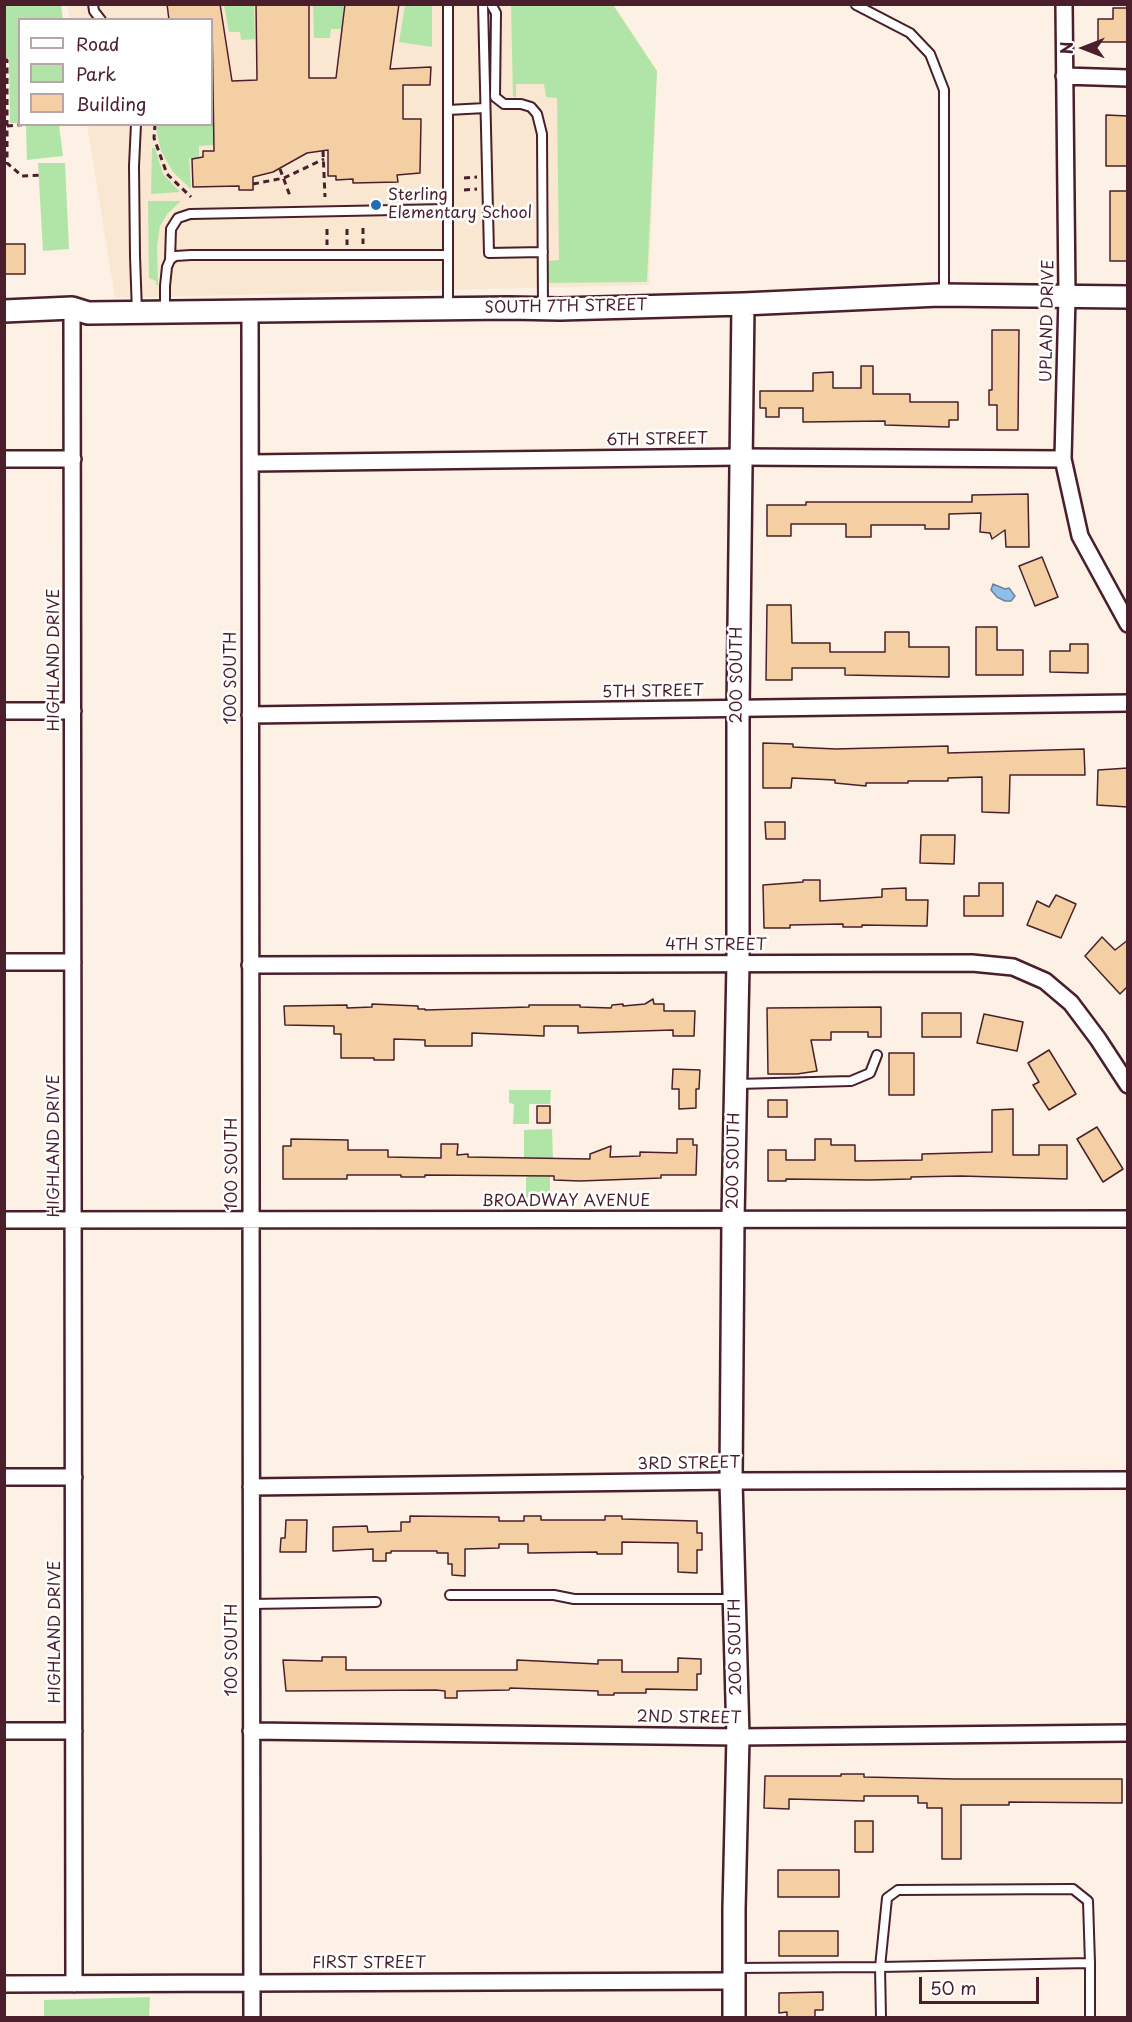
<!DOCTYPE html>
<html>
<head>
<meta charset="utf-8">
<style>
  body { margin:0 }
  #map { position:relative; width:1132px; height:2022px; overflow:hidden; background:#fcf1e4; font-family:"Playpen Sans",sans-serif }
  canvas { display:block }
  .frame { position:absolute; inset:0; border:6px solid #4a1f2b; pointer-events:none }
  .legend { position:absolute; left:18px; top:18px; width:195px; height:108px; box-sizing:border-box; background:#fff; border:2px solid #b7a5aa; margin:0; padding:8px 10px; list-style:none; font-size:18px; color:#4a1f2b }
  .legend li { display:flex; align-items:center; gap:12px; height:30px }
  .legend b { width:30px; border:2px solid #b7a5aa }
  .north { position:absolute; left:1054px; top:18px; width:60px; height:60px; -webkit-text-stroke:4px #fff; paint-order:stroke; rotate:270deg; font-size:16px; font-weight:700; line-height:24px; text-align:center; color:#4a1f2b }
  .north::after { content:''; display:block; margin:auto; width:21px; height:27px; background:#4a1f2b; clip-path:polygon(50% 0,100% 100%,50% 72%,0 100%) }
  .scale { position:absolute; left:919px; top:1977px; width:120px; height:27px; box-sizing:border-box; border:3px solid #4a1f2b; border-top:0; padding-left:8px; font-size:18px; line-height:21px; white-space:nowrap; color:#4a1f2b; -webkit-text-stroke:4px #fff; paint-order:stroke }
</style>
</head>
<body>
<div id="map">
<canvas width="1132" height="2022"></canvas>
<div class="frame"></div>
<ul class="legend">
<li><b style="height:8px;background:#fff"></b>Road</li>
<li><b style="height:16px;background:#b0e5a7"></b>Park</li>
<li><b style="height:16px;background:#f4cfa4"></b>Building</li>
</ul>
<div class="north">N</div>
<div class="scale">50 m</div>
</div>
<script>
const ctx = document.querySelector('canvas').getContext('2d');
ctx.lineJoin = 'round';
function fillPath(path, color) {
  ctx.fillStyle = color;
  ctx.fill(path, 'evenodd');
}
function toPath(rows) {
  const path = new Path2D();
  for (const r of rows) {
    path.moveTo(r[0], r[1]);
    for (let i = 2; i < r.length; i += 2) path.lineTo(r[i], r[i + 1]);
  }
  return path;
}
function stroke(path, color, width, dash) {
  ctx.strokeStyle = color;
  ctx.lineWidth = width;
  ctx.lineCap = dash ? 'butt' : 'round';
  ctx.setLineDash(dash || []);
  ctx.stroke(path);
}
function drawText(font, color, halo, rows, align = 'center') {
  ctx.font = font + ' "Playpen Sans",sans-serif';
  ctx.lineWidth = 5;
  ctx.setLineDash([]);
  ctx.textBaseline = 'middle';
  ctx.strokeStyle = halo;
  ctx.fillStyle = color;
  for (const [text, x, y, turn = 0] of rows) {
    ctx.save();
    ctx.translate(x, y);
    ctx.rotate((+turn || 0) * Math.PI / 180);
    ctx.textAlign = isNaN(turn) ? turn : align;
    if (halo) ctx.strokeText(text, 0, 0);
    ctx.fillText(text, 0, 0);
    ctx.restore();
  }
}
fillPath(toPath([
  [67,5,614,5,657,71,649,285,115,298,87,125,212,124,212,20,70,19]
]), '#fae7d1');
fillPath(toPath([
  [4,5,61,5,63,19,20,20,19,123,10,123,9,58,4,58],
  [224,5,254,5,255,39,241,40,240,32,229,32],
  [313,5,344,5,341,29,331,29,330,38,314,38],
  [405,5,432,5,432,47,399,42],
  [511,5,613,5,657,71,647,282,546,283,547,261,559,260,557,98,546,97,544,84,516,84,516,97,513,97],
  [212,109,214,109,214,145,199,146,199,158,192,160,189,157,191,189,173,172,161,151,156,129,157,125,212,124],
  [26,125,59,125,63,156,27,160],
  [152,148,155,148,163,174,180,192,151,194],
  [38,163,65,163,69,249,43,251],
  [148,201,181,201,168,213,160,226,157,246,158,285,156,285,156,281,149,278],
  [509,1090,551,1090,550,1104,529,1104,529,1124,513,1124,514,1104,509,1103],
  [552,1129,553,1158,524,1158,524,1130],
  [550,1174,550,1198,526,1198,526,1178,528,1176],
  [150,1997,149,2017,44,2017,44,2000]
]), '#b0e5a7');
const water = toPath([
  [993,584,1005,589,1009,588,1015,596,1011,601,1005,601,997,597,991,590,993,584]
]);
fillPath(water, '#8cc0e9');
stroke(water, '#72809d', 1.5);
const building = toPath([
  [167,4,220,4,232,81,257,80,256,4,309,4,309,78,336,78,345,4,399,4,390,69,431,67,430,85,403,85,403,119,421,119,420,173,397,175,398,182,353,183,353,179,336,180,336,176,328,176,328,150,307,153,273,172,253,177,253,190,239,190,239,186,193,187,192,159,203,157,203,151,214,151,212,20,169,20,167,4],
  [1113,8,1128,8,1128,42,1098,42,1098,19,1113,19,1113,8],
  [1106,115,1128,116,1128,166,1106,166,1106,115],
  [1110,191,1128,191,1128,261,1110,261,1110,191],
  [4,244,25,244,25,274,4,274,4,244],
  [992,330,1019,330,1018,430,997,430,997,405,989,405,989,390,992,390,992,330],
  [861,366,873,366,873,394,910,394,910,402,958,402,958,420,949,420,949,427,885,425,885,421,803,422,803,408,779,408,779,417,766,417,766,408,760,408,760,391,813,391,813,373,833,372,833,388,861,388,861,366],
  [1028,494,1029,547,1006,547,1005,530,992,539,990,533,980,532,981,513,949,514,949,529,925,529,925,525,871,525,871,537,846,537,846,524,791,524,791,536,767,536,767,505,806,505,806,502,972,502,972,495,1028,494],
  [1042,557,1058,597,1035,606,1019,566,1042,557],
  [767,605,791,605,792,643,830,643,830,652,885,652,885,632,909,632,909,647,949,647,949,677,845,675,845,668,792,668,792,680,766,680,767,605],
  [976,627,997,627,997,650,1023,650,1023,675,976,675,976,627],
  [1070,644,1088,644,1088,673,1050,672,1050,651,1070,651,1070,644],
  [763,743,793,744,793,747,836,749,948,746,948,753,1084,749,1085,775,1010,775,1009,813,982,812,982,777,948,778,948,781,908,781,908,783,866,783,866,786,835,783,835,780,792,778,791,788,763,788,763,743],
  [1128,768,1128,807,1097,805,1098,770,1128,768],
  [765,822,785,822,785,839,766,839,765,822],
  [921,835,955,835,954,864,920,863,921,835],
  [803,880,820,880,820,901,882,897,882,889,906,888,906,900,928,900,927,926,862,925,862,927,843,927,843,924,790,925,790,928,764,928,763,885,803,882,803,880],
  [979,883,1003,883,1003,916,964,916,964,896,979,896,979,883],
  [1056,895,1076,904,1061,938,1027,925,1037,901,1049,907,1056,895],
  [1102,937,1115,950,1128,940,1128,986,1120,994,1085,956,1102,937],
  [653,999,654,1004,664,1004,664,1011,695,1011,694,1036,673,1036,673,1030,578,1033,578,1026,544,1026,544,1036,472,1033,472,1046,425,1046,425,1040,394,1039,394,1060,374,1060,374,1058,341,1058,341,1034,334,1034,334,1026,285,1025,284,1006,347,1005,347,1008,372,1007,372,1004,418,1006,418,1009,425,1009,425,1010,529,1007,529,1005,580,1005,580,1007,611,1008,612,1005,623,1004,623,1006,645,1004,653,999],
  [881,1007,881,1037,868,1037,868,1032,831,1032,831,1040,811,1040,817,1071,797,1074,768,1074,767,1008,881,1007],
  [922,1013,961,1013,961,1037,922,1037,922,1013],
  [984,1014,1023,1022,1017,1051,977,1043,984,1014],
  [1049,1050,1076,1094,1049,1110,1033,1085,1039,1082,1028,1063,1049,1050],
  [889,1053,914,1053,914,1095,889,1095,889,1053],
  [673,1069,700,1070,699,1089,696,1089,696,1108,679,1109,679,1089,672,1089,673,1069],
  [768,1100,787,1100,787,1117,768,1117,768,1100],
  [537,1106,550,1106,550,1123,537,1123,537,1106],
  [1013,1109,1013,1155,1039,1155,1039,1145,1067,1145,1067,1179,961,1176,911,1177,911,1179,870,1180,786,1179,786,1181,768,1181,768,1150,786,1150,786,1160,815,1160,815,1139,831,1139,831,1145,855,1145,855,1161,922,1160,922,1154,992,1152,992,1110,1013,1109],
  [1097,1127,1123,1169,1103,1182,1077,1139,1097,1127],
  [291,1139,348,1140,348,1150,388,1150,388,1157,441,1158,441,1144,458,1144,457,1155,468,1154,468,1157,590,1159,590,1154,611,1146,610,1157,640,1156,640,1152,677,1153,677,1139,693,1139,693,1145,697,1145,696,1175,661,1175,661,1178,580,1181,554,1180,554,1176,425,1175,425,1177,401,1177,401,1175,347,1175,347,1179,283,1179,283,1146,291,1146,291,1139],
  [410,1516,499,1517,499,1521,524,1521,524,1516,541,1516,541,1520,605,1520,605,1516,622,1516,622,1519,697,1521,697,1533,702,1533,702,1550,697,1550,697,1573,678,1572,678,1543,622,1542,622,1554,597,1554,597,1552,528,1553,528,1544,499,1544,499,1548,465,1549,465,1576,452,1575,452,1564,448,1564,448,1553,437,1553,437,1551,391,1551,391,1553,386,1553,386,1561,373,1561,373,1549,333,1551,333,1527,367,1526,368,1532,401,1531,401,1522,410,1522,410,1516],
  [286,1520,307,1520,306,1552,280,1552,281,1538,285,1538,286,1520],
  [322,1657,346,1657,346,1670,517,1670,517,1660,598,1664,598,1660,622,1660,622,1672,678,1672,678,1658,701,1659,701,1674,697,1674,697,1690,646,1689,646,1693,614,1693,614,1695,598,1695,598,1691,510,1688,509,1690,457,1691,457,1698,445,1698,445,1691,436,1690,286,1691,283,1660,322,1661,322,1657],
  [841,1774,864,1774,864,1777,955,1779,1122,1779,1122,1803,1009,1802,1009,1805,961,1805,961,1859,942,1859,942,1808,927,1808,927,1803,918,1803,918,1796,864,1796,864,1801,789,1799,789,1809,764,1808,765,1776,841,1776,841,1774],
  [855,1821,873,1821,873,1852,855,1852,855,1821],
  [778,1870,839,1870,839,1897,778,1897,778,1870],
  [779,1931,838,1931,838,1956,779,1956,779,1931],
  [823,1992,823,2010,815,2010,815,2018,787,2018,787,2012,779,2013,779,1993,823,1992]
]);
fillPath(building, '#f4cfa4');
stroke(building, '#4a1f2b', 1.5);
const lane = toPath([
  [93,4,94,11,101,20],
  [448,4,448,306],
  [483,4,489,253,543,252],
  [491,4,496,13,495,97,504,104,521,104,531,107,537,114,542,134,543,307],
  [856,5,910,33,930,54,944,90,944,294],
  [448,110,485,108],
  [136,124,134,166,135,256,137,312],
  [170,260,175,256,191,255,448,255],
  [165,311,165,286,167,267,170,260,171,229,178,218,190,214,448,209],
  [737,1084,851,1081,870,1073,877,1055],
  [450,1595,554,1595,574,1599,733,1599],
  [251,1604,376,1602],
  [735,1968,880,1967,887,1898,898,1890,1073,1889,1088,1901,1090,1963],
  [881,2018,880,1967,1090,1963,1090,2018]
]);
const street = toPath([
  [1064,4,1067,296,1063,459,1080,536,1128,624],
  [1064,76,1128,78],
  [72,308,74,1984],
  [250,311,252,2018],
  [4,459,73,459],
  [251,463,740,457,1063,459],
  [4,711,73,711],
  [250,715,1128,703],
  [4,962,73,962],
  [250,965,972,963,1013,967,1045,981,1071,1003,1098,1039,1128,1085],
  [4,1220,1128,1219],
  [4,1477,74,1477],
  [251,1487,731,1481,1128,1480],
  [4,1731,74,1731],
  [251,1731,738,1737,1128,1733],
  [4,1984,734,1981]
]);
const secondary = toPath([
  [4,311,72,308,88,313,509,308,560,309,743,304,939,295,1128,297],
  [734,2018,734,1909,738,1737,731,1481,733,1219,738,964,738,709,743,304]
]);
stroke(lane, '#4a1f2b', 12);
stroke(street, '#4a1f2b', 20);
stroke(secondary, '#4a1f2b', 26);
stroke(toPath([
  [4,60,7,60,7,163,22,176,43,175],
  [155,124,154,138,167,174,191,197],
  [7,126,28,124],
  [323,151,325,197],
  [280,169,290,196],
  [464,178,477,177],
  [253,184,284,178,324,159],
  [464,190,477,189],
  [363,228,363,244],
  [327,229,327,245],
  [347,229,347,245]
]), '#4a1f2b', 3, [6, 4.5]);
stroke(lane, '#fff', 8);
stroke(street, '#fff', 15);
stroke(secondary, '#fff', 21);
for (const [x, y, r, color] of [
  [376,205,6,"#1f6fb2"]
]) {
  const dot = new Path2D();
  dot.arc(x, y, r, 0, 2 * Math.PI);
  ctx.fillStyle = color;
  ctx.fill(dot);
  stroke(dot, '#fff', 2);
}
drawText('16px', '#4a1f2b', '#fff', [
  ["Sterling",388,196],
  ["Elementary School",388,214]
], 'left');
drawText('16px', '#4a1f2b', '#fff', [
  ["SOUTH 7TH STREET",566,307,-1],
  ["UPLAND DRIVE",1048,321,-89],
  ["6TH STREET",657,440,-1],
  ["HIGHLAND DRIVE",55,660,-90],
  ["200 SOUTH",738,675,-90],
  ["100 SOUTH",232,678,-90],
  ["5TH STREET",653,692,-1],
  ["4TH STREET",716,946],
  ["HIGHLAND DRIVE",55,1146,-90],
  ["200 SOUTH",734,1161,-89],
  ["100 SOUTH",233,1164,-90],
  ["BROADWAY AVENUE",566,1202],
  ["3RD STREET",689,1464,-1],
  ["HIGHLAND DRIVE",56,1632,-90],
  ["200 SOUTH",736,1647,-91],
  ["100 SOUTH",233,1650,-90],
  ["2ND STREET",689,1718,1],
  ["FIRST STREET",369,1964]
]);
</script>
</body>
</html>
